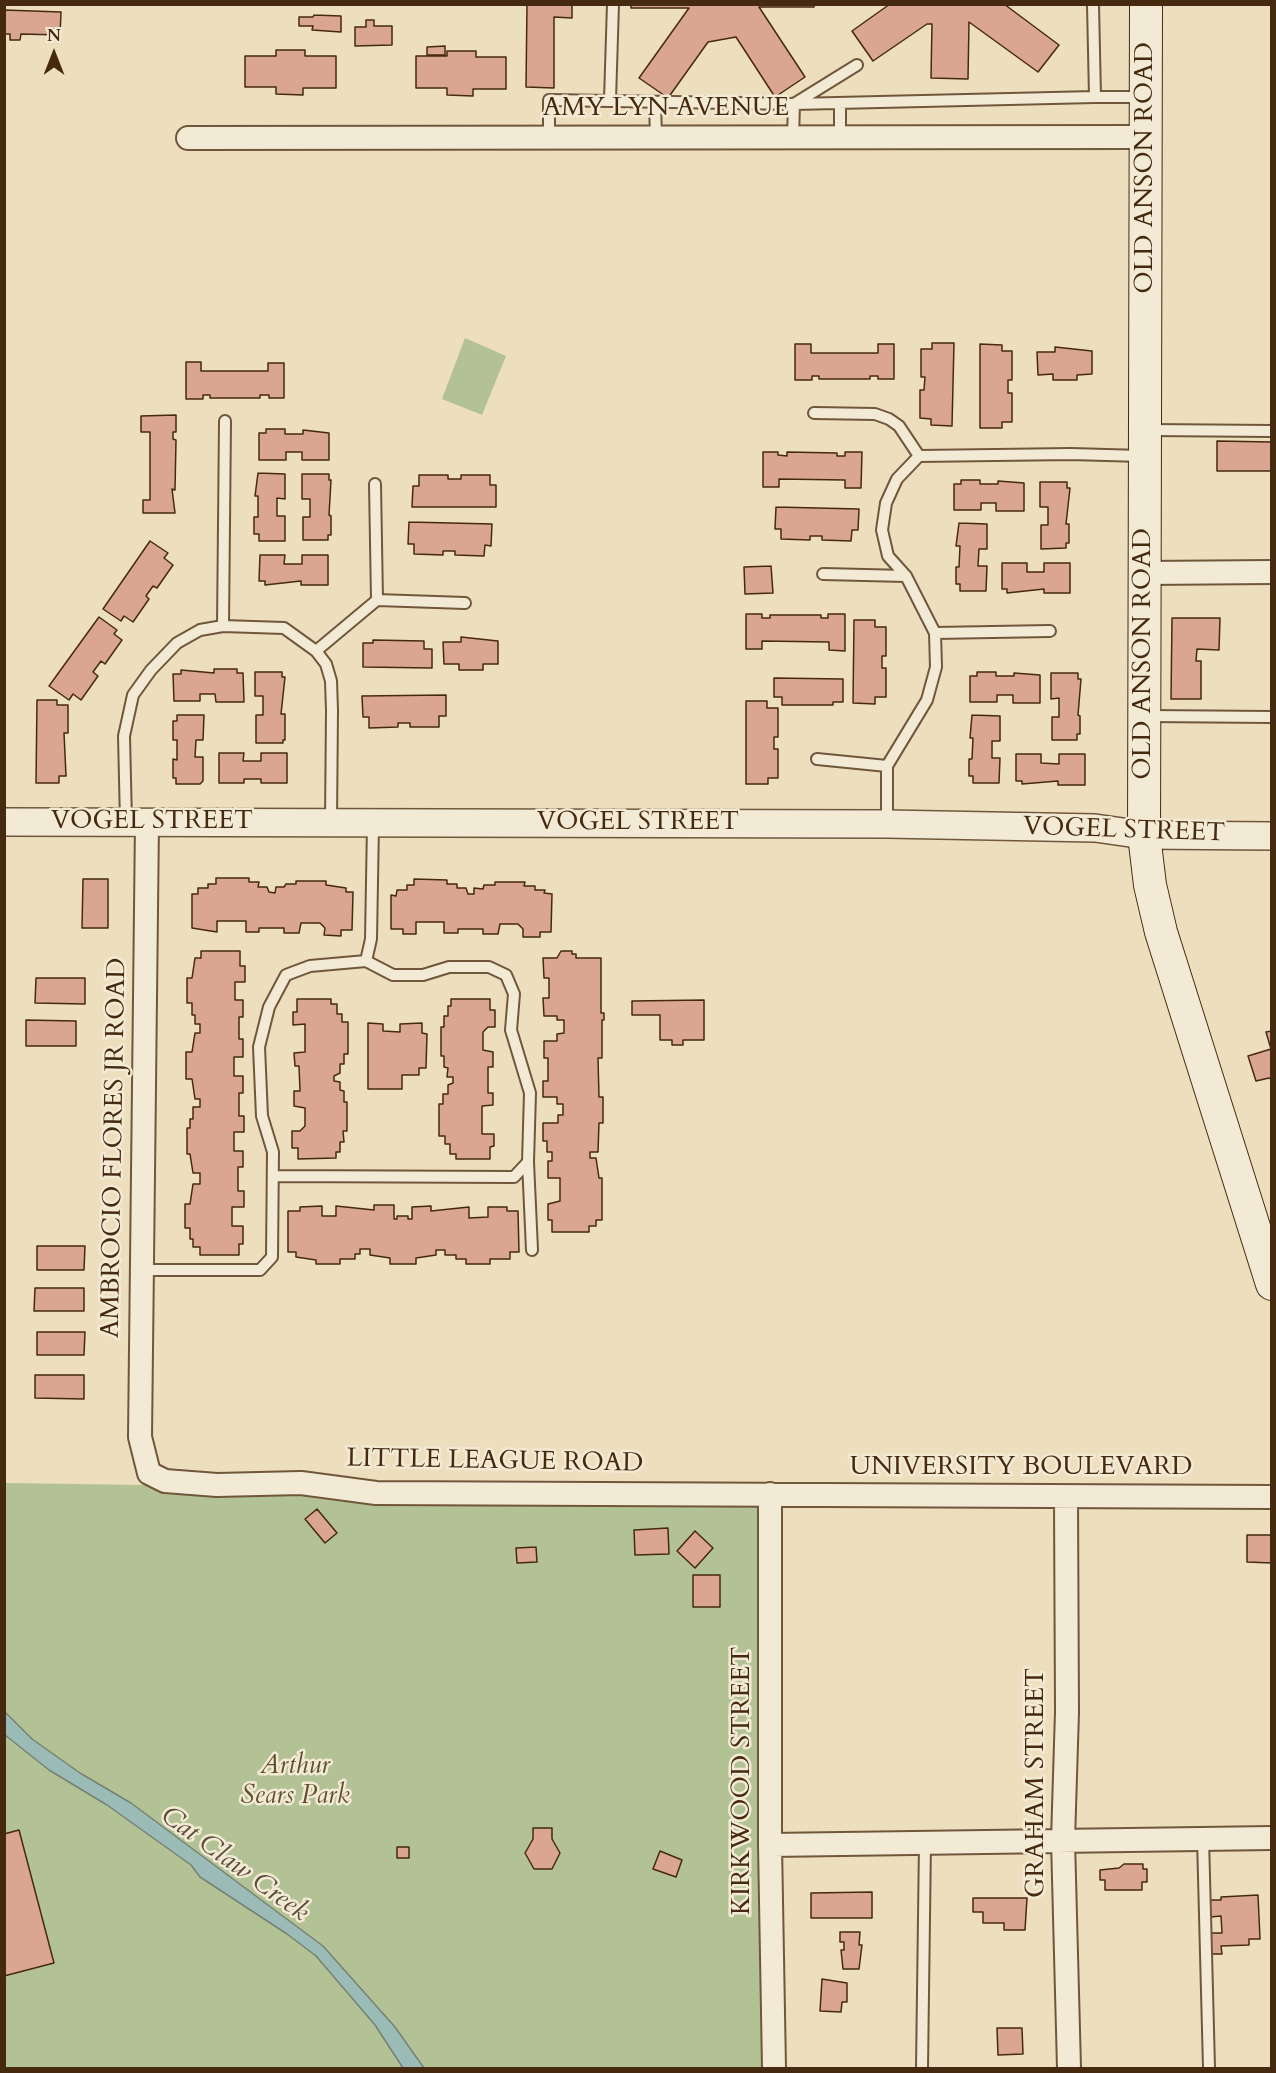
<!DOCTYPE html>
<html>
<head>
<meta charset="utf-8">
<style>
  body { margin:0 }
  #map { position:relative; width:1276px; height:2073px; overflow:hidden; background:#eddebe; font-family:Cardo,serif }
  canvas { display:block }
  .frame { position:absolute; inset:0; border:6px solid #462a0f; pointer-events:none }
  .north { position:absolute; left:24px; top:24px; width:60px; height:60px; -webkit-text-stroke:4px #f3ead5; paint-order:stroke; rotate:0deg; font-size:16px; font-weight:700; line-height:24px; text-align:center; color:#462a0f }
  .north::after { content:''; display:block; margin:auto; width:21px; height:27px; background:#462a0f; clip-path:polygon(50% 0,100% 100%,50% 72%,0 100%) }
</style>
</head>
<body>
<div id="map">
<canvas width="1276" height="2073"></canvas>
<div class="frame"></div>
<div class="north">N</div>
</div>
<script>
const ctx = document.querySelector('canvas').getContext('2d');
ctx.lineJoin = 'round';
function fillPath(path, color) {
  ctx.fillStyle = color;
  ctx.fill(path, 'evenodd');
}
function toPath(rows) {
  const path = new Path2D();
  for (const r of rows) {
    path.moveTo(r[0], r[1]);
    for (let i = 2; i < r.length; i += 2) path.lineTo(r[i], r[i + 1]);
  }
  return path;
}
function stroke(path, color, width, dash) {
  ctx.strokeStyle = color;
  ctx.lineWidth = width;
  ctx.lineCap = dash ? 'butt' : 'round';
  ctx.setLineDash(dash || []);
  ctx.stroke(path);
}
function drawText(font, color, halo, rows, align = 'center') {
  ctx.font = font + ' Cardo,serif';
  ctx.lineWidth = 5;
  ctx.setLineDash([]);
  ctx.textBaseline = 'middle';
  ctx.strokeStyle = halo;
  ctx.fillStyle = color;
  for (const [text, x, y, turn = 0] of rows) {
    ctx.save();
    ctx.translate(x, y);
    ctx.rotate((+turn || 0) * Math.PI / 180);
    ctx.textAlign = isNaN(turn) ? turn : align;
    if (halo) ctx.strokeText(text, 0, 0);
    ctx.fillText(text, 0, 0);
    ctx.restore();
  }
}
fillPath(toPath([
  [465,338,506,356,482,415,442,399],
  [5,1483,146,1485,163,1491,757,1507,763,2068,5,2068]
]), '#b3c295');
const water = toPath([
  [5,1712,32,1739,80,1773,131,1803,323,1946,395,2027,424,2068,403,2068,375,2025,316,1956,287,1934,200,1877,191,1865,107,1805,49,1770,5,1735,5,1712]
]);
fillPath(water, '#9abbb6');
stroke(water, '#788173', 1.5);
const building = toPath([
  [527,4,572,4,572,18,554,17,554,88,526,87,527,4],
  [631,4,814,4,814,7,759,7,805,77,775,97,736,37,708,42,668,98,639,78,689,8,631,8,631,4],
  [890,4,1004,4,1059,45,1038,72,969,22,968,79,931,78,932,24,927,24,873,61,852,31,890,4],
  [4,10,61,12,60,35,21,34,20,40,10,40,10,34,4,34,4,10],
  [314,15,341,16,341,32,312,30,313,26,299,26,299,17,313,17,314,15],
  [366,20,374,20,374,26,392,26,392,45,355,46,355,27,366,27,366,20],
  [445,46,445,55,427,55,427,47,445,46],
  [276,50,305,50,305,56,336,56,336,88,303,88,303,95,276,94,276,87,245,87,245,56,276,56,276,50],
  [447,51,476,51,476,57,506,57,506,89,473,89,473,96,447,95,447,88,416,88,416,56,447,56,447,51],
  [932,343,954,343,952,426,931,425,931,419,920,418,920,390,924,390,925,377,921,377,921,349,932,349,932,343],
  [795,344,811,344,811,353,878,353,878,344,894,344,894,379,878,379,878,376,870,376,870,379,819,379,819,376,812,376,812,380,795,380,795,344],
  [980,344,1002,345,1002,351,1012,351,1012,380,1008,380,1008,393,1012,393,1012,422,1002,422,1002,428,980,428,980,344],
  [1055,347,1092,351,1092,374,1077,375,1077,380,1053,380,1053,374,1038,375,1037,352,1055,352,1055,347],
  [186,362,201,362,201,371,268,371,268,363,284,363,284,398,269,398,269,395,260,395,260,398,210,398,210,395,203,395,203,399,186,399,186,362],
  [176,415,176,432,173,432,173,439,176,440,175,490,172,489,175,513,143,513,143,500,150,500,150,432,141,432,141,416,176,415],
  [266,429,285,429,285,434,303,434,303,430,329,433,329,460,302,460,302,452,286,452,286,460,259,460,259,433,266,433,266,429],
  [1217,441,1272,442,1272,471,1217,471,1217,441],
  [763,452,778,452,778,455,787,456,787,452,837,453,837,456,845,456,845,452,862,452,861,488,845,488,845,480,779,479,779,487,763,487,763,452],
  [258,473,285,474,285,499,277,498,277,516,285,516,285,541,259,541,259,534,254,534,254,517,258,517,258,496,255,496,258,473],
  [302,474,329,474,329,480,331,480,329,515,331,516,331,535,328,535,328,540,303,540,303,517,310,517,310,499,302,499,302,474],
  [419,475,448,475,448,479,461,479,461,475,490,475,490,485,496,485,496,507,412,507,413,486,419,486,419,475],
  [961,480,980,480,980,484,998,484,998,481,1024,483,1024,511,996,511,996,503,981,503,981,510,954,510,954,484,961,484,961,480],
  [1040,482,1067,482,1067,488,1070,488,1066,524,1069,524,1069,543,1066,543,1066,548,1041,549,1041,525,1048,525,1048,507,1040,507,1040,482],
  [776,507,859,509,858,530,852,530,851,541,822,540,822,536,810,536,810,540,781,539,781,529,775,529,776,507],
  [409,522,492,524,491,546,485,545,484,556,455,555,455,551,443,551,443,555,414,554,414,544,408,544,409,522],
  [959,523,987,524,987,549,979,549,978,566,987,566,986,591,960,591,960,584,956,584,956,567,959,567,960,546,956,546,959,523],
  [150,541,168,553,164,558,173,565,157,588,153,586,146,596,149,599,133,622,124,616,121,621,103,609,150,541],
  [260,555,285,555,284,564,302,564,302,555,328,555,328,585,301,585,301,581,265,585,265,581,259,581,260,555],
  [1002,563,1027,563,1027,572,1044,572,1044,563,1070,563,1070,593,1044,593,1044,589,1007,593,1007,589,1002,589,1002,563],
  [771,566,773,593,745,594,744,567,771,566],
  [746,614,762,614,762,618,770,618,770,615,821,615,821,618,828,618,828,614,845,614,845,651,829,650,829,642,762,641,762,649,746,649,746,614],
  [99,617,117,630,114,634,122,640,105,664,101,661,93,672,98,676,81,700,73,694,69,700,49,686,99,617],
  [1172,618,1220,618,1219,650,1197,649,1196,661,1201,661,1201,699,1171,699,1172,618],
  [854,620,875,620,875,627,886,627,886,656,882,656,882,668,886,668,886,697,875,697,875,704,853,703,854,620],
  [461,637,498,641,498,664,483,664,483,670,459,670,459,664,444,664,443,642,461,642,461,637],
  [373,640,424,641,424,649,432,649,432,668,363,667,363,643,373,643,373,640],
  [214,669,237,669,237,673,243,673,244,702,216,702,215,694,200,694,200,701,174,701,173,674,181,674,181,670,214,673,214,669],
  [255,672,282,672,282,677,285,677,281,714,285,714,285,740,283,740,283,743,256,743,256,715,263,715,263,696,255,696,255,672],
  [977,672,996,672,996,676,1014,676,1014,673,1040,675,1040,703,1013,703,1013,695,997,695,997,702,970,702,970,676,977,676,977,672],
  [1051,673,1078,673,1078,679,1081,679,1078,715,1080,716,1080,734,1077,734,1077,740,1052,740,1052,717,1059,717,1059,698,1051,699,1051,673],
  [774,678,843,679,843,702,833,702,833,705,782,705,782,697,774,697,774,678],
  [446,695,446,716,439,716,439,727,410,727,410,723,398,723,398,727,369,728,369,717,363,717,362,696,446,695],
  [37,700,57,700,57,705,68,705,68,733,64,733,66,776,59,776,59,783,36,783,37,700],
  [746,701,767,701,767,708,778,708,778,737,774,737,774,749,778,749,778,778,768,778,768,784,746,784,746,701],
  [177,715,204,715,203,740,196,740,195,757,203,757,203,781,200,784,176,784,176,778,173,778,173,759,177,760,177,740,173,740,173,721,177,721,177,715],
  [972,715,1000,716,1000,741,992,741,992,758,1000,758,999,783,973,783,973,776,969,776,969,759,972,759,973,738,970,738,972,715],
  [219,753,244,753,243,761,261,761,261,753,287,753,287,783,261,783,261,779,244,779,244,783,219,783,219,753],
  [1016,754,1041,754,1041,763,1059,764,1059,754,1085,754,1085,785,1058,785,1058,781,1022,784,1022,781,1016,781,1016,754],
  [216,878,249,878,249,882,259,882,258,887,267,887,269,892,275,893,276,887,284,887,286,884,296,884,296,881,326,881,326,885,346,888,346,892,353,892,352,930,341,930,341,936,324,935,325,928,320,923,301,923,299,933,284,933,284,928,259,928,259,932,246,932,246,921,217,921,217,932,192,928,192,894,198,894,198,888,208,888,208,884,216,884,216,878],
  [83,879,108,879,108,928,82,928,83,879],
  [414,879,447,880,447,884,457,884,457,888,466,888,468,894,474,894,474,888,483,889,484,885,495,885,495,882,525,882,524,886,535,886,535,890,545,890,544,893,552,894,551,932,540,932,540,937,523,937,523,929,518,924,500,924,498,934,483,934,483,929,458,929,458,933,444,933,444,922,416,922,416,934,403,934,403,929,391,929,391,895,396,896,397,890,407,890,407,885,414,885,414,879],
  [201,951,240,951,240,966,245,966,245,982,235,982,235,1000,243,1000,243,1017,239,1017,239,1039,243,1039,243,1057,234,1057,234,1076,243,1076,243,1093,239,1093,239,1116,244,1116,244,1132,234,1132,234,1151,243,1151,243,1167,238,1167,238,1191,244,1191,244,1207,232,1207,232,1226,243,1226,243,1244,239,1244,239,1255,200,1255,200,1247,193,1247,193,1239,190,1239,190,1228,185,1228,185,1204,190,1204,193,1184,200,1184,200,1173,193,1173,190,1154,187,1154,187,1128,190,1128,190,1119,193,1119,193,1107,200,1107,200,1099,195,1099,192,1079,186,1079,186,1052,192,1052,195,1033,200,1033,200,1024,195,1024,195,1015,192,1015,192,1003,187,1003,187,978,192,978,195,958,201,958,201,951],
  [561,951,572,951,572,954,576,954,576,958,601,958,601,1013,604,1013,604,1020,602,1020,602,1058,598,1058,599,1097,603,1097,603,1123,599,1123,598,1152,590,1152,590,1158,596,1158,599,1178,602,1178,602,1220,596,1220,596,1226,589,1226,589,1232,552,1232,552,1220,548,1220,548,1204,560,1201,560,1178,548,1178,548,1161,552,1161,552,1152,547,1152,547,1141,543,1141,543,1123,558,1123,558,1115,563,1115,563,1104,557,1104,557,1097,543,1097,543,1081,548,1081,548,1058,544,1058,544,1041,557,1041,557,1034,564,1033,564,1020,557,1020,557,1016,544,1016,543,998,549,998,549,978,544,978,543,958,557,958,561,951],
  [36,978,85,978,85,1004,35,1003,36,978],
  [297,999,331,999,331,1004,337,1004,337,1014,342,1014,342,1022,348,1022,348,1054,344,1054,344,1064,340,1064,340,1073,334,1076,334,1081,340,1082,340,1090,344,1091,344,1102,347,1102,347,1131,343,1131,344,1142,340,1142,340,1152,336,1152,336,1158,298,1159,298,1148,292,1148,292,1131,300,1131,305,1126,305,1108,294,1106,294,1091,300,1091,299,1066,295,1066,294,1053,305,1052,305,1024,293,1025,293,1012,297,1012,297,999],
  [451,999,490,999,490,1010,495,1010,495,1027,488,1027,483,1032,483,1050,493,1052,493,1067,488,1067,488,1093,493,1093,493,1105,482,1106,482,1134,494,1134,494,1146,490,1147,490,1159,456,1159,456,1154,450,1154,450,1144,445,1144,445,1136,439,1136,439,1104,443,1104,443,1094,448,1094,448,1085,453,1083,453,1077,447,1077,448,1068,444,1067,444,1056,441,1056,441,1027,444,1027,444,1016,448,1016,448,1006,451,1006,451,999],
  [704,1000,704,1040,683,1040,683,1045,672,1045,672,1040,660,1040,660,1015,632,1015,632,1001,704,1000],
  [26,1020,76,1021,76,1046,26,1046,26,1020],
  [368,1023,383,1024,383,1031,400,1032,400,1024,422,1023,422,1033,427,1034,426,1068,419,1068,419,1075,402,1075,402,1089,368,1089,368,1023],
  [1272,1031,1272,1080,1269,1078,1256,1081,1248,1056,1271,1049,1266,1032,1272,1031],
  [374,1205,394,1205,394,1219,397,1219,397,1216,408,1216,408,1219,412,1219,412,1207,431,1206,431,1211,469,1207,469,1218,488,1217,488,1207,507,1207,507,1211,518,1211,519,1252,510,1252,510,1259,490,1259,490,1264,466,1264,466,1259,456,1259,456,1255,445,1255,445,1250,436,1250,436,1255,416,1258,416,1264,390,1264,390,1258,370,1255,370,1249,360,1249,360,1254,355,1254,355,1259,340,1259,340,1264,316,1264,316,1260,296,1257,296,1252,288,1252,288,1211,300,1211,300,1207,322,1206,322,1216,336,1216,336,1206,374,1210,374,1205],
  [37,1246,85,1246,84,1270,37,1270,37,1246],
  [35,1288,84,1288,84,1311,34,1311,35,1288],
  [37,1332,85,1332,84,1355,37,1355,37,1332],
  [35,1375,84,1375,84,1399,35,1398,35,1375],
  [317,1509,337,1533,325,1543,305,1519,317,1509],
  [668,1528,669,1554,635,1555,634,1530,668,1528],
  [695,1531,713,1548,695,1568,677,1551,695,1531],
  [1247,1535,1272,1535,1272,1563,1247,1562,1247,1535],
  [536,1547,537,1562,517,1563,516,1548,536,1547],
  [693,1575,720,1575,720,1607,693,1607,693,1575],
  [533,1828,552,1828,552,1839,560,1853,552,1869,534,1869,525,1853,533,1839,533,1828],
  [19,1830,54,1963,4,1976,4,1834,19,1830],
  [397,1847,409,1847,409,1858,397,1858,397,1847],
  [660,1851,682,1860,676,1877,653,1869,660,1851],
  [1124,1864,1143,1864,1143,1869,1147,1869,1147,1882,1142,1882,1142,1890,1105,1890,1105,1880,1100,1880,1100,1870,1119,1868,1124,1864],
  [872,1892,872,1918,811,1918,811,1893,872,1892],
  [1258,1895,1260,1939,1249,1939,1249,1945,1221,1946,1222,1954,1211,1954,1210,1933,1222,1933,1221,1916,1210,1917,1210,1900,1221,1900,1221,1897,1258,1895],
  [973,1898,1027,1898,1025,1930,1004,1930,1004,1923,983,1923,983,1912,973,1912,973,1898],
  [840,1932,860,1932,859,1945,862,1945,859,1969,843,1969,841,1950,844,1950,844,1942,840,1942,840,1932],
  [822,1979,847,1983,847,2002,842,2002,841,2012,820,2011,822,1979],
  [997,2028,1022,2028,1023,2054,998,2055,997,2028]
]);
fillPath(building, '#daa591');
stroke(building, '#462a0f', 1.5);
const service = toPath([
  [1095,97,1143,97],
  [610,100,613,4],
  [655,102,656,138],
  [549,138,549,100,794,104,1095,97,1093,4],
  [793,138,794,104,857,65],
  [840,138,840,104],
  [814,413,875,414,889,419,899,426,919,456],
  [1149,430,1272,431],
  [375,484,377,600],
  [823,574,906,576],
  [223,626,225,421],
  [935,633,1050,631],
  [316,651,377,600,465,603],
  [1147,716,1272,717],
  [817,759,887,766],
  [126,822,124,736,133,695,151,670,177,643,200,630,223,626,284,628,316,651,326,664,331,681,332,710,331,822],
  [887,824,887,766,927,700,936,667,935,633,906,576,888,556,882,530,886,503,897,479,919,456,1071,454,1142,456],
  [528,1162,532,1250],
  [274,1176,514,1177,528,1162,530,1093,511,1030,514,994,506,975,489,967,449,967,423,975,393,975,366,961],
  [142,1270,260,1270,272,1257,273,1152,262,1116,259,1047,269,1007,286,975,310,966,366,961,371,939,373,824],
  [1203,1838,1209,2068],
  [922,2068,925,1842]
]);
const minor = toPath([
  [188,138,1145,137],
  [1144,573,1272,572],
  [147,822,140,1437,149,1473,165,1481,217,1485,301,1483,376,1493,1272,1497],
  [770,1494,770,1845,774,2068],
  [1066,1498,1067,1712,1063,1840,1069,2068],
  [770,1845,1272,1838]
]);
const tertiary = toPath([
  [4,822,887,824,1095,828,1144,835,1272,836]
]);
const secondary = toPath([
  [1146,4,1144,835,1150,885,1161,932,1272,1284]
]);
stroke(service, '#70573b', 14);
stroke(minor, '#70573b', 26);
stroke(tertiary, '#70573b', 30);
stroke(secondary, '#462a0f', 34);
stroke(service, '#f3ead5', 10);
stroke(minor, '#f3ead5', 22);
stroke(tertiary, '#f3ead5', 27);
stroke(secondary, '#f3ead5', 32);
drawText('26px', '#462a0f', '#f3ead5', [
  ["AMY LYN AVENUE",666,109],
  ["OLD ANSON ROAD",1146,168,-90],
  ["OLD ANSON ROAD",1144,654,-90],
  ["VOGEL STREET",152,822],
  ["VOGEL STREET",638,823],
  ["VOGEL STREET",1124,831,2],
  ["AMBROCIO FLORES JR ROAD",115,1148,-89],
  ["LITTLE LEAGUE ROAD",495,1462,1],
  ["UNIVERSITY BOULEVARD",1021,1468],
  ["KIRKWOOD STREET",743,1781,-90],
  ["GRAHAM STREET",1037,1783,-90]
]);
drawText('italic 26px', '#615030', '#f3ead5', [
  ["Arthur",295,1767],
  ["Sears Park",295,1797]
]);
drawText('italic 27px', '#5b4e39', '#f3ead5', [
  ["Cat Claw Creek",234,1865,36]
]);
</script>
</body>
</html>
